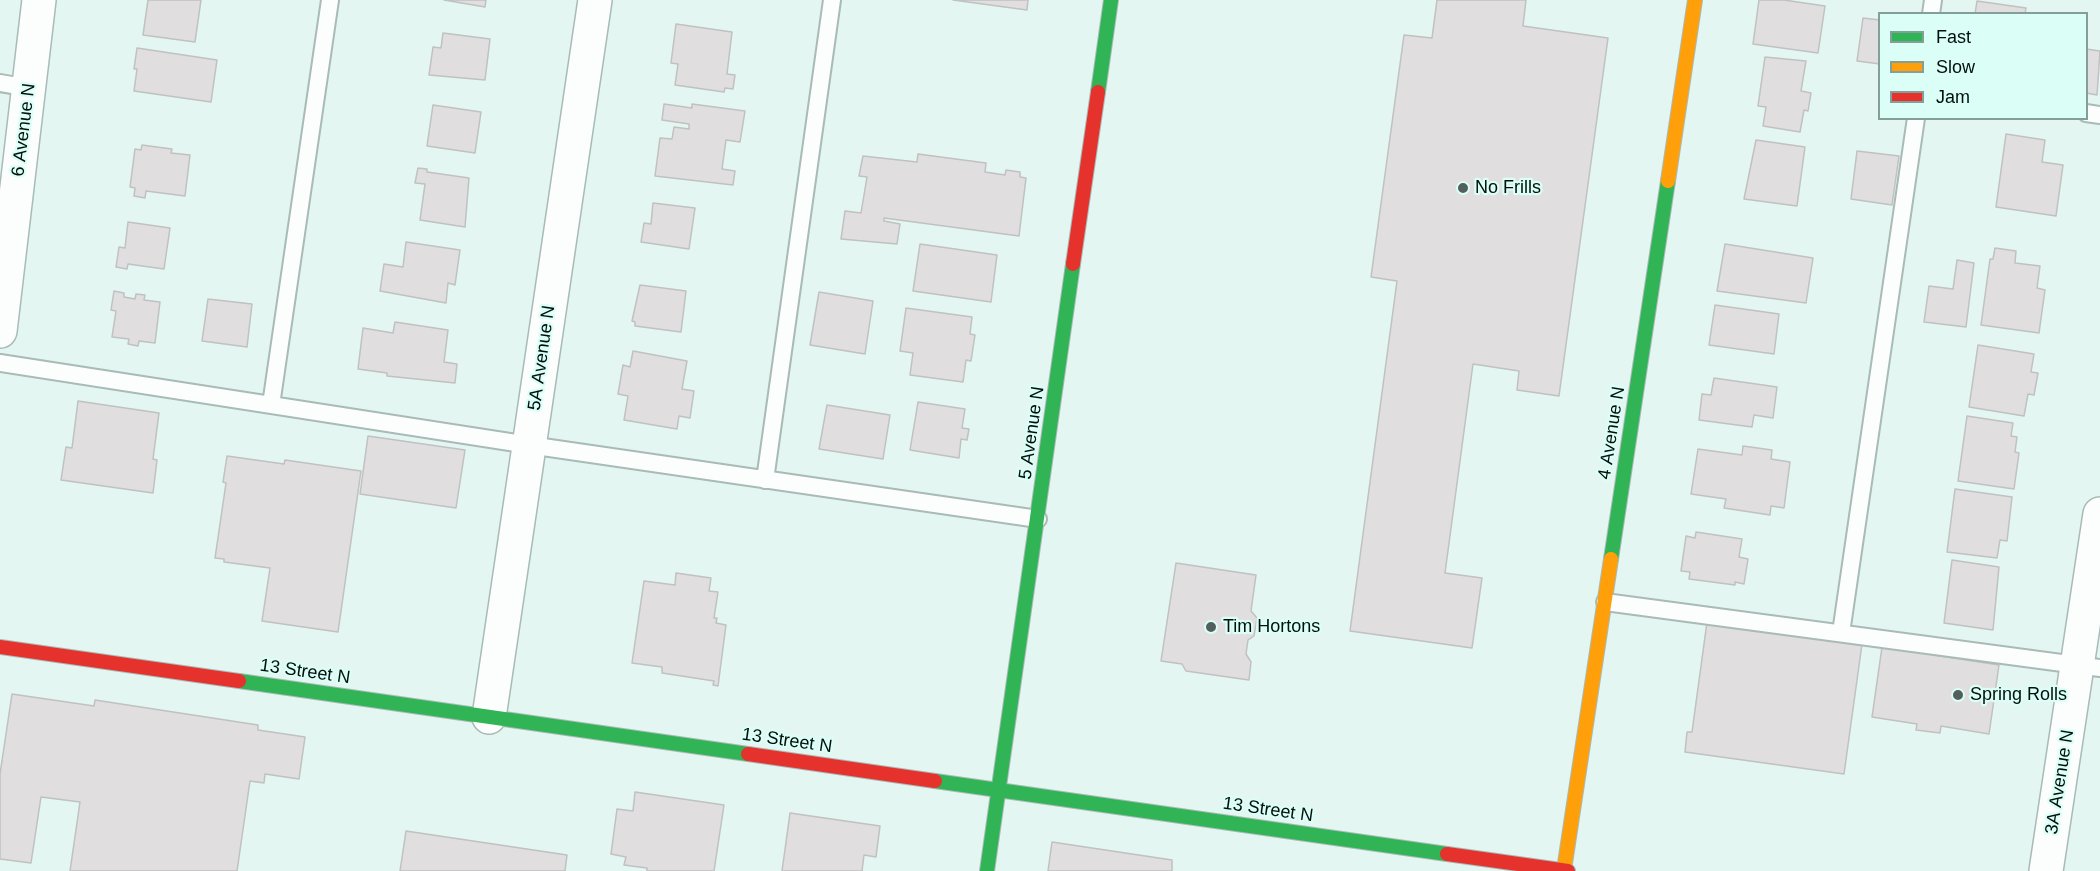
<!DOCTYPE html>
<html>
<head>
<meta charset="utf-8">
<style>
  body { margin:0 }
  #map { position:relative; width:2100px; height:871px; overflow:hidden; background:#e3f6f2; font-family:Helvetica,sans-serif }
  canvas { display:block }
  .legend { position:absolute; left:1878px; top:12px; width:210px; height:108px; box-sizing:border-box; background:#dbfef6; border:2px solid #849f99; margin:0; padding:8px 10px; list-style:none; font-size:18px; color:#02100d }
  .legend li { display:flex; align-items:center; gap:12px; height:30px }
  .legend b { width:30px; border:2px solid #849f99 }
</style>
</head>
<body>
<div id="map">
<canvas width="2100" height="871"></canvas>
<ul class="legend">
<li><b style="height:8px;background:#30b455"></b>Fast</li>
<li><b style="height:8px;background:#ff9f0a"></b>Slow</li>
<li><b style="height:8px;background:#e5322d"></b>Jam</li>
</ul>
</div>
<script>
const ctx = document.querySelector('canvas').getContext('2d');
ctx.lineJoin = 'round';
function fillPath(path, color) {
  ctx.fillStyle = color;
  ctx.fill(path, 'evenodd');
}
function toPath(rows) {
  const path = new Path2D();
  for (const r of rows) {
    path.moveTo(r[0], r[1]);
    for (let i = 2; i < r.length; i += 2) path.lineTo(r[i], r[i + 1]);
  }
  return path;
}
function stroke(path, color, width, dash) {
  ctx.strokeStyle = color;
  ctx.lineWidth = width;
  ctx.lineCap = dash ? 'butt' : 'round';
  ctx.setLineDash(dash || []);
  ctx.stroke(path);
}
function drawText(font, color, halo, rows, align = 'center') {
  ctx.font = font + ' Helvetica,sans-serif';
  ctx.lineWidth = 4.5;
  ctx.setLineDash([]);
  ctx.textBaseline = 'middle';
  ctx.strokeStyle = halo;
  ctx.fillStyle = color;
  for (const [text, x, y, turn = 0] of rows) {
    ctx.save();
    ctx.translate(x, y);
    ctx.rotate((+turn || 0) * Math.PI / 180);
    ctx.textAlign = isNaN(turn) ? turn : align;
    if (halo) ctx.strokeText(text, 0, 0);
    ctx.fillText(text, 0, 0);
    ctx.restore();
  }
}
const building = toPath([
  [148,0,201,0,195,42,143,35,148,0],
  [444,0,486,0,485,7,444,0],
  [953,0,1028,0,1027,10,953,0],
  [1437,0,1526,0,1523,26,1608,38,1559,396,1517,390,1519,371,1473,364,1445,573,1482,578,1472,648,1350,631,1397,281,1371,277,1404,35,1432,38,1437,0],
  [1759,0,1784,0,1825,6,1818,53,1753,44,1759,0],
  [1977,1,2026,8,2025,14,1975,14,1977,1],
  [1863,18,1880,20,1880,64,1857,61,1863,18],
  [676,24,732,32,727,74,735,75,733,89,725,88,724,92,675,85,678,64,671,63,676,24],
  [443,33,490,39,485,80,429,75,433,47,441,48,443,33],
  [137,48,217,60,211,102,134,91,137,69,134,69,137,48],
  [2086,49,2100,51,2097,95,2086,93,2086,49],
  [1765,57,1806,61,1801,91,1811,93,1808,111,1804,110,1800,132,1763,126,1766,107,1758,106,1765,57],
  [664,104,692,108,692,104,745,111,740,142,726,140,722,169,735,171,733,185,655,176,660,138,672,139,674,127,689,129,689,124,662,120,664,104],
  [433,105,481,112,475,153,427,146,433,105],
  [2006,134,2045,140,2042,162,2063,165,2056,216,1996,207,2006,134],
  [1756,140,1805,147,1797,206,1744,199,1756,140],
  [142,145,172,149,171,153,190,155,185,196,146,191,145,198,134,196,135,188,130,187,135,149,141,150,142,145],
  [1857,151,1899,156,1892,205,1851,199,1857,151],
  [918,154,986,163,985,172,1005,175,1006,170,1020,172,1020,177,1026,178,1019,236,884,218,884,221,900,224,897,244,841,239,845,211,861,213,867,177,859,176,863,156,917,162,918,154],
  [418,168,427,169,427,172,469,178,465,227,420,220,425,184,415,183,418,168],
  [653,203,695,208,689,249,641,242,644,223,651,224,653,203],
  [128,222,170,228,164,269,128,264,127,269,116,267,119,247,125,248,128,222],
  [406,242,460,250,455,285,448,283,446,303,380,291,384,264,403,267,406,242],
  [920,244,997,255,991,302,913,291,920,244],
  [1725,244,1813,258,1806,303,1717,291,1725,244],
  [1995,248,2016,251,2015,263,2040,266,2037,288,2045,290,2039,333,1981,325,1990,259,1993,259,1995,248],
  [1957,260,1974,263,1966,327,1924,322,1929,286,1953,289,1957,260],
  [640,285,686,291,681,332,635,326,635,322,632,321,640,285],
  [114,291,124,293,124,297,135,299,136,294,145,295,144,300,160,302,155,343,139,341,138,346,128,344,129,339,112,337,116,311,111,310,114,291],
  [819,292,873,301,865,354,810,345,819,292],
  [208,299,252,304,247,347,202,341,208,299],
  [1715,305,1779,314,1774,354,1709,345,1715,305],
  [906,308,972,317,970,334,975,335,971,361,966,360,963,382,910,375,913,353,900,351,906,308],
  [395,322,448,330,444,362,457,364,455,383,387,376,387,373,358,369,363,328,393,333,395,322],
  [1978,345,2034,354,2031,372,2038,373,2034,395,2028,394,2024,416,1969,407,1978,345],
  [633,351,687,361,682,389,694,391,690,418,679,416,677,429,624,420,628,396,618,394,623,365,630,367,633,351],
  [1714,378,1777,387,1773,418,1754,415,1752,427,1699,420,1702,394,1711,395,1714,378],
  [78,401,159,413,153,459,157,460,153,493,61,480,66,447,72,448,78,401],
  [918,402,965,409,962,428,969,429,967,440,961,439,959,458,910,450,918,402],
  [827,405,890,415,883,459,819,449,827,405],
  [1967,416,2013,423,2011,436,2017,437,2015,452,2019,453,2014,489,1958,481,1967,416],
  [368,436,465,450,456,508,360,494,368,436],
  [1743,446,1772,450,1771,459,1790,462,1784,508,1771,506,1770,515,1724,508,1726,499,1691,494,1698,449,1742,455,1743,446],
  [227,456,284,464,285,460,361,471,338,632,262,621,270,568,224,562,224,559,215,558,226,483,223,482,227,456],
  [1955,489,2012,497,2007,541,2000,540,1997,558,1947,552,1955,489],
  [1696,532,1742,539,1739,557,1748,559,1744,584,1735,582,1735,585,1689,579,1690,572,1681,571,1686,536,1695,538,1696,532],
  [1952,560,1999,567,1993,630,1944,623,1952,560],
  [1176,563,1256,575,1251,611,1257,618,1254,636,1248,640,1246,654,1251,662,1249,680,1186,671,1182,664,1161,661,1176,563],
  [676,573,711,578,709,591,718,592,714,618,717,618,716,623,726,625,718,686,713,685,714,681,662,673,662,667,632,663,644,581,675,585,676,573],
  [1707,622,1862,644,1844,774,1685,752,1687,732,1692,732,1707,622],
  [1882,647,1999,665,1989,734,1941,726,1940,733,1916,730,1917,724,1872,717,1882,647],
  [12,694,94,706,95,700,258,725,258,730,305,737,299,779,265,774,264,783,250,781,237,871,70,871,80,802,41,797,31,863,0,859,0,774,12,694],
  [635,792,724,805,714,871,647,871,647,868,624,865,626,857,611,854,617,809,633,811,635,792],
  [790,813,880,826,876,857,864,855,862,871,782,871,790,813],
  [406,831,567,855,565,871,400,871,406,831],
  [1052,842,1172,860,1172,871,1048,871,1052,842]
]);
fillPath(building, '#e0dede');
stroke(building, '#c0c1c1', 1.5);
const lane = toPath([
  [1931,14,1933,0],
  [0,83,29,88],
  [2086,113,2100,115],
  [0,363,529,445,1038,519],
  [271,405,330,0],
  [765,480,832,0],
  [1605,602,2100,668],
  [1841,633,1916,118]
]);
const street = toPath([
  [0,331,39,0],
  [489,717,595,0],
  [2046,871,2100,514]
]);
const fast = toPath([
  [1098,92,1111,0],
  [1611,559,1668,181],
  [239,681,748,754],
  [935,781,1447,854],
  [987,871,1073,264]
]);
const slow = toPath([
  [1668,181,1695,0],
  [1564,870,1611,559]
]);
const jam = toPath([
  [1073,264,1098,92],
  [0,647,239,681],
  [748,754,935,781],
  [1447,854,1568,871]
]);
stroke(lane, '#a9bab7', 20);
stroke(street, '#a9bab7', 36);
stroke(fast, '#a9bab7', 16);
stroke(slow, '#a9bab7', 16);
stroke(jam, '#a9bab7', 16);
stroke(lane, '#fbfefd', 16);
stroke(street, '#fbfefd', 33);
stroke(fast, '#30b455', 14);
stroke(slow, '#ff9f0a', 14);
stroke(jam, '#e5322d', 14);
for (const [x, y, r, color] of [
  [1463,188,6,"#51605d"],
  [1211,627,6,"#51605d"],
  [1958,695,6,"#51605d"]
]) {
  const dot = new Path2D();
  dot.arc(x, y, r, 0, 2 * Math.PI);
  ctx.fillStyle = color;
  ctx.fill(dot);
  stroke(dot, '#dbfef6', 2);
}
drawText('18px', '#02100d', '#dbfef6', [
  ["6 Avenue N",24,130,-83],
  ["5A Avenue N",542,358,-82],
  ["5 Avenue N",1032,433,-82],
  ["4 Avenue N",1612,433,-81],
  ["13 Street N",305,672,8],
  ["13 Street N",787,741,8],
  ["3A Avenue N",2060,782,-81],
  ["13 Street N",1268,810,8]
]);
drawText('18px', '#02100d', '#dbfef6', [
  ["No Frills",1475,188],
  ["Tim Hortons",1223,627],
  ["Spring Rolls",1970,695]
], 'left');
</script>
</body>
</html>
